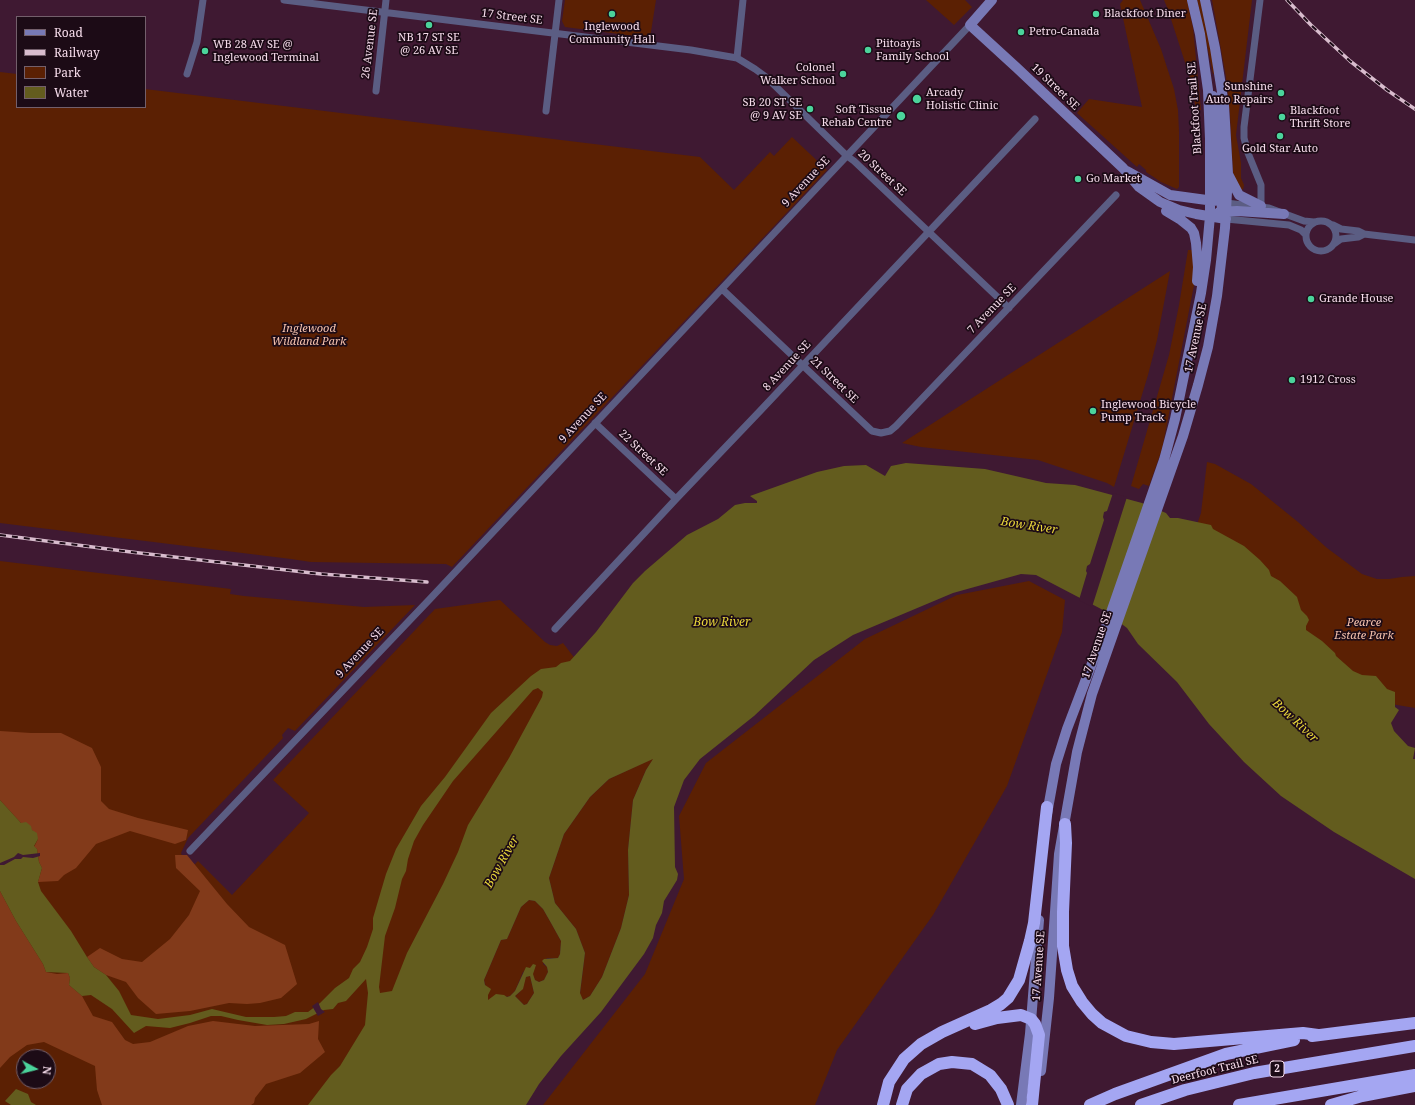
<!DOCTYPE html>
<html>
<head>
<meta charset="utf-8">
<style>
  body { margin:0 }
  #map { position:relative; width:1415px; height:1105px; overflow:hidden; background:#3f1932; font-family:"Noto Serif",serif }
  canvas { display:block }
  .legend { position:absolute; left:16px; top:16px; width:130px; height:92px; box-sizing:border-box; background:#1c0b16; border:1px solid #735f6b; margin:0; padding:5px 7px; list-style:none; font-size:12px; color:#f6dceb }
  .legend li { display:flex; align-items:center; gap:8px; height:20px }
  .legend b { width:20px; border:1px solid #735f6b }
  .north { position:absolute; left:16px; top:1049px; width:40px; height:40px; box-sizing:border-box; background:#1c0b16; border:1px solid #735f6b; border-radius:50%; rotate:97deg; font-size:11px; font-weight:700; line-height:16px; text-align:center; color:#f6dceb }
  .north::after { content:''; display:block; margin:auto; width:14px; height:18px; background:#4bd49b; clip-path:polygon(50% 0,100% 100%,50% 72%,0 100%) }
</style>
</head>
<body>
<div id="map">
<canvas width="1415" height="1105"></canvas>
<ul class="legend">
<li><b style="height:5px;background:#7879b6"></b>Road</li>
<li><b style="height:5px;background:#d8bccd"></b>Railway</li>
<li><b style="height:11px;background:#5b2003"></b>Park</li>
<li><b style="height:11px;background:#635c1e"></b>Water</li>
</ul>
<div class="north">N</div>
</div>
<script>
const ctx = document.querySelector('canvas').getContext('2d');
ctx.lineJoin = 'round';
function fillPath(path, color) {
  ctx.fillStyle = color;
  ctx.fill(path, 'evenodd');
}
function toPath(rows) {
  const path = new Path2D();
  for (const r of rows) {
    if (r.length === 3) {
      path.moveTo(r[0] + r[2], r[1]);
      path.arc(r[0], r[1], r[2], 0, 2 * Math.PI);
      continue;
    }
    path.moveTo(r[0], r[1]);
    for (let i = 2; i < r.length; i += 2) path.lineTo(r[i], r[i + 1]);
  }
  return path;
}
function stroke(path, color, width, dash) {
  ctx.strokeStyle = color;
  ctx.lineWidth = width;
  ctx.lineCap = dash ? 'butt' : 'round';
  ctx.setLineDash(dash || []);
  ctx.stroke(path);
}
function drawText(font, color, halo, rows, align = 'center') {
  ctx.font = font + ' "Noto Serif",serif';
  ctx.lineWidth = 3.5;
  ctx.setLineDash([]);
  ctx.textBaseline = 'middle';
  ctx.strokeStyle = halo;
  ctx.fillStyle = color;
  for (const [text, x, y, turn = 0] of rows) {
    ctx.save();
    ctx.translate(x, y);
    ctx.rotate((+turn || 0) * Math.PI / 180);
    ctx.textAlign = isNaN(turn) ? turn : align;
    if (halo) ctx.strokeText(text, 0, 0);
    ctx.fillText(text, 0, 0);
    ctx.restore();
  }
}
fillPath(toPath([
  [565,0,656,0,650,38,565,27,562,21],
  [926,0,965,0,972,7,954,25],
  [1123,0,1140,0,1161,49,1174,89,1178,110,1179,132,1179,187,1177,189,1161,182,1146,172,1146,170,1139,164,1137,167,1077,113,1089,99,1142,107,1120,4],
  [1164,0,1187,0,1193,28,1201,110,1196,110,1191,81,1170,16,1172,15,1170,12,1169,12],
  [1197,0,1202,0,1216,73,1213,74],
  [1212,0,1252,0,1236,135,1241,163,1241,178,1244,185,1243,190,1242,189,1240,190,1235,181,1233,172,1230,115,1226,77],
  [0,72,17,74,17,107,145,107,145,89,700,157,734,190,770,152,774,156,792,137,827,170,452,567,446,564,311,562,291,559,0,523],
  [1188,250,1193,250,1194,285,1166,429,1162,449,1149,486,1143,484,1139,489,1131,486,1169,355,1179,305],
  [1170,271,1157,340,1148,375,1114,487,1107,483,1038,460,921,447,902,443],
  [1207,462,1215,464,1251,484,1298,522,1327,548,1362,574,1377,579,1389,579,1402,577,1415,576,1415,708,1362,699,1193,536,1201,513],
  [0,561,231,589,230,594,244,596,364,607,415,605,295,731,288,728,282,735,283,738,188,838,181,853,188,871,198,861,232,895,309,813,273,780,435,609,500,600,545,642,550,645,557,646,563,643,576,660,395,1030,329,1105,0,1105],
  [24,1057,48,1057,48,1081,24,1081],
  [1029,581,1065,600,1062,632,1007,786,933,915,837,1050,815,1105,543,1105,645,974,684,879,679,816,706,763,865,639,957,595],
  [654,758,646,770,633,800,628,850,629,895,621,928,602,977,590,996,583,1000,580,994,585,953,576,929,555,903,549,878,564,834,590,797,609,779],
  [529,900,535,901,543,909,551,923,561,941,560,954,558,958,547,958,543,964,547,967,548,972,544,980,539,982,535,980,530,968,523,972,515,991,510,996,488,1001,488,995,484,980,501,940,507,939,521,907],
  [530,976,534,993,527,1004,524,1005,515,996,520,992,526,977]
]), '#5b2003');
fillPath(toPath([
  [0,731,31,733,61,733,92,748,101,767,101,801,109,809,138,818,188,830,186,840,175,844,130,831,96,844,76,868,64,875,58,881,38,882,42,868,39,862,37,849,34,847,38,839,32,830,21,823,0,800],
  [175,855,187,855,227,904,249,927,285,945,297,984,281,998,260,1003,247,1004,229,1003,190,1011,156,1014,138,998,126,982,106,975,94,967,87,957,100,948,122,959,142,962,170,939,189,915,200,891,176,868],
  [0,891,16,921,43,964,46,972,57,974,68,973,70,978,69,985,82,996,93,1016,112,1022,125,1040,133,1044,150,1042,188,1026,213,1021,255,1026,309,1024,319,1021,318,1039,325,1052,300,1073,266,1084,255,1098,254,1103,251,1105,102,1105,97,1090,95,1066,44,1042,27,1045,10,1057,0,1068]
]), '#823a1a');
fillPath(toPath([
  [906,463,985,469,1046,483,1075,485,1142,503,1166,513,1170,518,1178,518,1211,525,1213,529,1244,546,1260,560,1269,570,1271,576,1280,581,1297,597,1301,610,1307,616,1309,620,1306,626,1306,630,1322,641,1335,653,1336,656,1353,671,1362,675,1376,676,1387,689,1395,692,1395,707,1399,710,1391,723,1394,731,1408,746,1415,748,1413,759,1415,759,1415,879,1334,832,1281,796,1244,762,1209,724,1177,682,1138,644,1127,628,1103,610,1036,575,1021,574,953,593,853,635,814,660,754,716,700,759,684,780,674,807,675,867,678,874,677,880,664,901,662,913,656,925,653,938,644,954,601,1012,561,1056,539,1084,526,1105,308,1105,331,1075,340,1066,365,1025,368,993,366,979,346,1001,338,1003,333,1009,324,1010,306,1019,284,1024,267,1025,238,1020,221,1016,211,1016,190,1023,170,1028,146,1026,134,1033,112,1009,91,995,82,996,69,985,70,978,68,973,46,972,43,964,16,921,0,891,0,800,21,823,26,822,31,826,32,830,37,833,38,839,34,846,37,849,39,862,42,868,38,882,41,891,71,931,87,957,94,967,106,975,119,991,131,1015,158,1019,190,1015,212,1009,246,1017,274,1017,286,1016,295,1012,308,1012,320,1003,335,988,349,978,353,969,360,962,367,947,373,929,373,918,386,874,396,849,421,806,445,777,491,713,531,676,541,669,556,667,561,663,570,661,596,632,633,583,645,571,687,535,718,519,735,505,745,503,757,503,757,501,750,496,817,472,844,466,866,465,885,476,891,466],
  [538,688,543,692,542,697,509,758,468,825,458,852,443,884,407,953,392,991,380,993,379,987,385,936,395,908,402,879,406,871,408,859,414,841,423,825,453,781,533,690],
  [653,759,646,770,633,800,628,850,629,895,621,928,602,977,590,996,583,1000,580,993,585,953,576,929,555,903,549,878,564,834,590,797,609,779],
  [529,900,535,901,543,909,551,923,561,941,560,954,558,958,544,959,542,961,547,967,548,972,544,980,539,982,535,980,533,974,536,965,533,964,530,968,526,967,515,991,510,996,507,997,504,995,496,994,488,1000,488,995,491,989,485,985,484,980,501,940,507,939,521,907],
  [530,976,534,993,527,1004,524,1005,515,996,523,989,526,977],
  [16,1089,28,1094,31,1102,36,1105,11,1105,5,1101]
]), '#635c1e');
fillPath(toPath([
  [1113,493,1127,497,1092,607,1079,600,1087,573,1086,571,1087,566,1090,564,1104,520,1103,517,1104,512,1107,511],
  [18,853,23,855,40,853,40,856,33,858,23,857,21,859,15,859,4,865,0,865,0,863,14,857],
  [318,1002,321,1009,325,1012,318,1016,312,1006]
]), '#3f1932');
stroke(toPath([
  [284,0,691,50,737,58,755,69,766,77,847,156,854,161,1009,308],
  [1260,0,1244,127,1244,138,1248,153,1261,185,1261,206],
  [737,58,743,0],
  [187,74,197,42,203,0],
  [376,91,386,0],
  [546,111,559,0],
  [1226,203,1269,208,1304,221,1314,222],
  [1226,219,1289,225,1301,230,1305,234],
  [1321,236,15],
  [1333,225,1341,229,1358,231,1364,234,1415,240],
  [1334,244,1341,239,1358,237,1364,234],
  [722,289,872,431,881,433,890,431,896,426,1116,195],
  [595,423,676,499],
  [555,629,676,499,760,411,1035,119],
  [190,851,428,601,970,25]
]), '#5b5d83', 7);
stroke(toPath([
  [992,0,970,25,1017,68,1123,168,1139,187,1160,202,1179,210,1196,214,1226,219],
  [1213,96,1218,134,1220,199,1223,211],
  [1127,171,1170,195,1214,201],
  [1228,174,1239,195,1261,206],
  [1166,211,1181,220,1191,228,1194,233,1196,243,1198,267,1197,281],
  [1219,212,1237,211,1284,214],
  [1047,814,1056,764,1067,729,1107,624,1164,460,1175,419,1201,293,1206,260,1210,216,1210,139,1208,90,1200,34,1192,0],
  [1041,1071,1049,998,1059,854,1077,752,1092,694,1183,436,1198,385,1208,347,1217,296,1225,228,1228,174,1224,105,1215,48,1205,0],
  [1021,1105,1030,1034,1039,920]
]), '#7879b6', 10);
stroke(toPath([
  [1065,824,1066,843,1063,912,1063,946,1067,970,1072,986,1082,1002,1092,1014,1102,1023,1126,1036,1151,1042,1174,1044,1303,1033,1318,1035],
  [975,1024,997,1018,1021,1015,1031,1019,1035,1024,1039,1035,1032,1105],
  [1312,1036,1415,1023],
  [883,1105,889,1082,904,1059,921,1044,942,1032,991,1010,1001,1004,1008,998,1019,980,1030,941,1034,923,1047,807],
  [902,1105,907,1089,921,1074,939,1064,952,1062,972,1064,990,1075,1001,1089,1008,1105],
  [1090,1105,1115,1094,1226,1054,1294,1040],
  [1141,1105,1185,1090,1254,1073,1415,1046],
  [1239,1105,1415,1075],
  [1331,1105,1362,1096,1415,1086]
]), '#a4a6f2', 12);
const rail = toPath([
  [1287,0,1311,25,1350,61,1387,90,1415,109],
  [0,535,131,552,321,574,427,582]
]);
stroke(rail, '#d8bccd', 3.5);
stroke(rail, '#1c0b16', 2, [6]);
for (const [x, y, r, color] of [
  [612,14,4,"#4bd49b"],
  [1096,14,4,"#4bd49b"],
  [429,25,4,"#4bd49b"],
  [1021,32,4,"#4bd49b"],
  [868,50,4,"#4bd49b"],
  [205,51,4,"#4bd49b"],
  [843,74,4,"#4bd49b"],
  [1281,93,4,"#4bd49b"],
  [917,99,5,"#4bd49b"],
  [810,109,4,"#4bd49b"],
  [901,116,5,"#4bd49b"],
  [1282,117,4,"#4bd49b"],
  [1280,136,4,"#4bd49b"],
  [1078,179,4,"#4bd49b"],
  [1311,299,4,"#4bd49b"],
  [1292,380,4,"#4bd49b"],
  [1093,411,4,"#4bd49b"]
]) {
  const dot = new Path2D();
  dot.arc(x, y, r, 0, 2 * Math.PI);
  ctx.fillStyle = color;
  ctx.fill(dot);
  stroke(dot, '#1c0b16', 1.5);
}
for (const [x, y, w] of [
  [1277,1069,14]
]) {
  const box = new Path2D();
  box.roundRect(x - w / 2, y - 8, w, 16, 3);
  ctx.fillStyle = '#1c0b16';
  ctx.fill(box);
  stroke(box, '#f6dceb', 1);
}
drawText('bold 10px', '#f6dceb', null, [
  ["2",1277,1069]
]);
drawText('11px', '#f6dceb', '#1c0b16', [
  ["Blackfoot Diner",1104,14],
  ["Inglewood",612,27,"center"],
  ["Community Hall",612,40,"center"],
  ["Petro-Canada",1029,32],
  ["NB 17 ST SE",429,38,"center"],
  ["@ 26 AV SE",429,51,"center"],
  ["Piitoayis",876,44],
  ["Family School",876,57],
  ["WB 28 AV SE @",213,45],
  ["Inglewood Terminal",213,58],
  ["Colonel",835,68,"right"],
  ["Walker School",835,81,"right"],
  ["Sunshine",1273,87,"right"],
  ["Auto Repairs",1273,100,"right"],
  ["Arcady",926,93],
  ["Holistic Clinic",926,106],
  ["SB 20 ST SE",802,103,"right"],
  ["@ 9 AV SE",802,116,"right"],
  ["Soft Tissue",892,110,"right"],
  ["Rehab Centre",892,123,"right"],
  ["Blackfoot",1290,111],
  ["Thrift Store",1290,124],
  ["Gold Star Auto",1280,149,"center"],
  ["Go Market",1086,179],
  ["Grande House",1319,299],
  ["1912 Cross",1300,380],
  ["Inglewood Bicycle",1101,405],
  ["Pump Track",1101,418]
], 'left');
drawText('11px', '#f6dceb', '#1c0b16', [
  ["17 Street SE",512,17,7],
  ["26 Avenue SE",370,44,-83],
  ["19 Street SE",1055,87,44],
  ["Blackfoot Trail SE",1195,108,-94],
  ["20 Street SE",882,173,43],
  ["9 Avenue SE",806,182,-47],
  ["7 Avenue SE",992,309,-46],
  ["17 Avenue SE",1196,338,-78],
  ["8 Avenue SE",787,366,-47],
  ["21 Street SE",834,380,44],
  ["9 Avenue SE",583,418,-47],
  ["22 Street SE",643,453,43],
  ["17 Avenue SE",1097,645,-71],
  ["9 Avenue SE",360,653,-47],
  ["17 Avenue SE",1039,966,-86],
  ["Deerfoot Trail SE",1215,1070,-14]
]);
drawText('italic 11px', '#f7c3ae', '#1c0b16', [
  ["Inglewood",309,329],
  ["Wildland Park",309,342],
  ["Pearce",1364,623],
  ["Estate Park",1364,636]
]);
drawText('italic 12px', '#e9d73a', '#1c0b16', [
  ["Bow River",1029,526,9],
  ["Bow River",722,623],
  ["Bow River",1295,721,43],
  ["Bow River",502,862,-61]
]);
</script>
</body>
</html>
